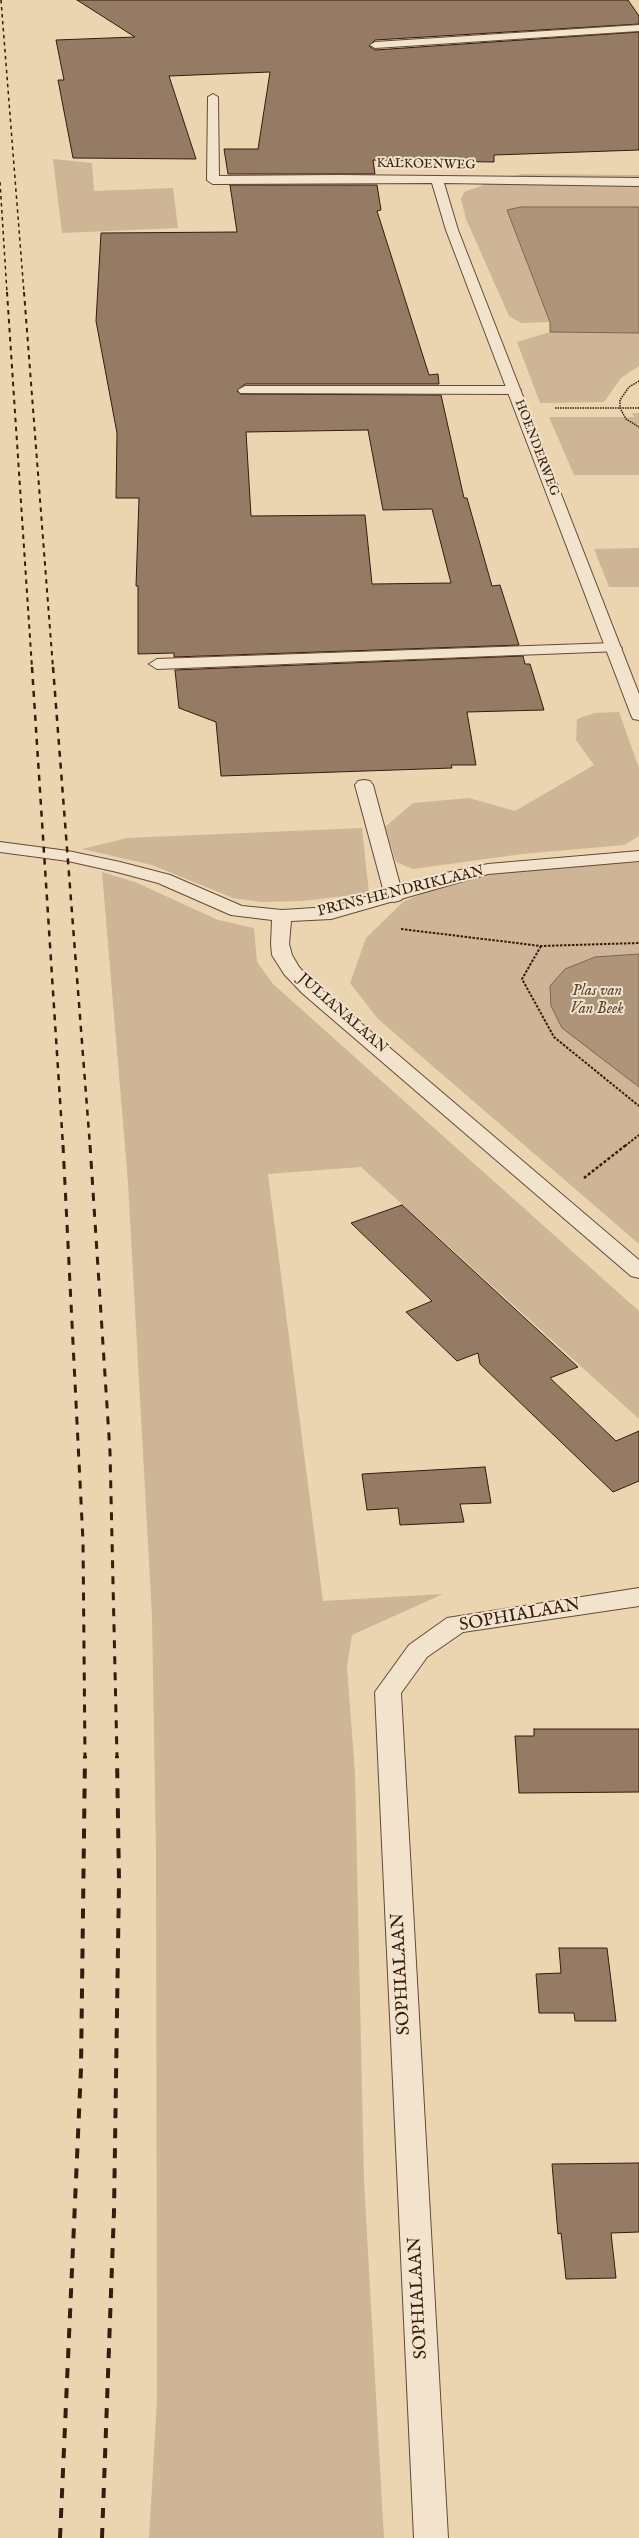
<!DOCTYPE html>
<html>
<head>
<meta charset="utf-8">
<style>
  body { margin:0 }
  canvas { display:block; background:#ebd5b1 }
</style>
</head>
<body>
<canvas width="639" height="2538"></canvas>
<script>
const ctx = document.querySelector('canvas').getContext('2d');
ctx.lineJoin = 'round';
function fillPath(path, color) {
  ctx.fillStyle = color;
  ctx.fill(path, 'evenodd');
}
function toPath(rows) {
  const path = new Path2D();
  for (const r of rows) {
    path.moveTo(r[0], r[1]);
    for (let i = 2; i < r.length; i += 2) path.lineTo(r[i], r[i + 1]);
  }
  return path;
}
function stroke(path, color, width, dash) {
  ctx.strokeStyle = color;
  ctx.lineWidth = width;
  ctx.lineCap = dash ? 'butt' : 'round';
  ctx.setLineDash(dash || []);
  ctx.stroke(path);
}
function drawText(font, color, halo, rows, align = 'center') {
  ctx.font = font + ' "IM FELL English",serif';
  ctx.lineWidth = 4;
  ctx.setLineDash([]);
  ctx.textBaseline = 'middle';
  ctx.strokeStyle = halo;
  ctx.fillStyle = color;
  for (const [text, x, y, turn = 0] of rows) {
    ctx.save();
    ctx.translate(x, y);
    ctx.rotate((+turn || 0) * Math.PI / 180);
    ctx.textAlign = isNaN(turn) ? turn : align;
    if (halo) ctx.strokeText(text, 0, 0);
    ctx.fillText(text, 0, 0);
    ctx.restore();
  }
}
fillPath(toPath([
  [53,159,92,163,94,191,173,188,178,228,62,233],
  [524,174,639,175,639,178,513,176],
  [486,184,639,185,639,207,521,207,507,210,550,322,521,323,509,316,466,219,461,199,464,192],
  [550,332,639,333,639,366,621,378,604,402,540,403,517,342],
  [631,413,639,413,639,475,574,475,549,417,635,417],
  [639,548,639,587,609,587,594,549],
  [619,712,639,768,639,836,624,845,522,854,413,869,396,862,385,827,413,803,469,798,515,811,594,765,576,740,577,719,594,713],
  [362,828,369,893,303,901,261,902,233,898,152,865,82,849,127,838],
  [639,862,639,954,595,957,565,969,636,1086,639,1087,639,1244,378,1019,350,983,366,938,403,902,443,884,483,874,519,869],
  [102,872,135,882,218,920,254,928,257,962,273,984,639,1311,639,1419,361,1167,268,1174,323,1601,443,1594,352,1635,347,1667,355,1773,364,2181,384,2538,149,2538,157,2400,156,1854,152,1616,128,1183]
]), '#cdb595');
const water = toPath([
  [521,207,639,207,639,333,550,332,550,322,507,210,521,207],
  [639,954,639,1087,562,1028,551,1006,550,986,565,969,595,957,639,954]
]);
fillPath(water, '#ae957a');
stroke(water, '#7f644f', 1);
const building = toPath([
  [77,0,628,0,639,16,639,24,375,40,369,46,375,50,639,32,639,150,494,155,494,162,373,160,375,174,228,174,224,149,258,149,270,72,169,76,196,159,73,158,58,80,64,80,56,40,135,37,77,0],
  [230,185,377,185,381,210,377,211,429,375,438,374,439,384,245,384,237,391,240,394,441,395,464,498,467,498,492,586,500,585,519,645,174,657,174,653,138,654,138,586,136,586,139,498,116,498,117,433,96,321,101,233,237,232,230,185],
  [368,430,383,510,432,509,451,583,372,584,365,515,251,516,246,432,368,430],
  [523,656,525,664,530,664,544,710,467,712,476,765,451,765,452,768,221,776,216,722,179,708,175,670,523,656],
  [402,1205,578,1367,550,1378,616,1441,639,1431,639,1481,613,1492,480,1364,478,1353,457,1361,406,1312,432,1301,351,1223,402,1205],
  [485,1467,491,1503,460,1504,464,1522,400,1525,398,1508,367,1510,362,1474,485,1467],
  [534,1729,639,1729,639,1792,519,1793,515,1736,534,1736,534,1729],
  [559,1948,607,1948,616,2021,575,2021,574,2013,539,2013,536,1974,561,1973,559,1948],
  [639,2163,639,2232,611,2233,616,2278,566,2279,561,2233,558,2234,552,2164,639,2163]
]);
fillPath(building, '#957b63');
stroke(building, '#381a0e', 1);
const lane = toPath([
  [639,25,639,31,375,48,370,45,375,42,639,25],
  [213,94,218,97,219,180,213,184,207,180,208,97,213,94],
  [245,386,514,386,521,390,514,394,240,393,238,390,245,386],
  [614,643,622,648,620,651,157,669,149,664,157,659,614,643],
  [364,780,370,781,373,785,403,896,401,900,394,902,387,900,385,896,355,785,358,781,364,780]
]);
const street = toPath([
  [338,175,639,178,639,186,444,183,458,230,639,694,639,720,633,719,631,715,446,230,432,183,213,184,207,180,213,176,338,175],
  [0,842,68,851,120,862,170,875,242,906,282,910,331,907,446,873,488,864,639,851,639,861,488,874,331,919,291,921,289,944,292,955,299,967,316,985,639,1260,639,1278,631,1276,302,993,284,974,272,955,271,944,272,920,231,915,158,883,117,872,68,861,0,852,0,842],
  [639,1588,639,1606,463,1632,427,1657,401,1693,448,2538,414,2538,375,1692,409,1645,447,1618,639,1588]
]);
stroke(lane, '#654937', 2);
stroke(street, '#654937', 2);
stroke(toPath([
  [639,381,629,387,620,400,620,408,626,419,639,427],
  [555,408,639,408]
]), '#381a0e', 1.5, [1.5, 1]);
stroke(toPath([
  [401,929,541,946,639,943],
  [541,946,522,979,554,1037,639,1106],
  [625,1146,639,1135]
]), '#381a0e', 2, [2.5, 1.5]);
stroke(toPath([
  [584,1178,626,1145]
]), '#381a0e', 2.5, [3, 2]);
fillPath(lane, '#f2e4cc');
fillPath(street, '#f2e4cc');
stroke(toPath([
  [1,0,24,293],
  [0,182,7,293]
]), '#381a0e', 1.5, [3.5, 3.5]);
stroke(toPath([
  [7,292,32,668],
  [24,292,53,668]
]), '#381a0e', 2, [4.5, 4.5]);
stroke(toPath([
  [32,667,63,1146],
  [53,667,90,1146]
]), '#381a0e', 2.5, [6, 6]);
stroke(toPath([
  [63,1145,83,1541,85,1757],
  [90,1145,110,1452,117,1757]
]), '#381a0e', 3, [8, 8]);
stroke(toPath([
  [60,2538,81,2068,85,1756],
  [102,2538,114,2211,119,1881,117,1756]
]), '#381a0e', 4, [10, 10]);
drawText('13px', '#381a0e', '#f2e4cc', [
  ["KALKOENWEG",426,165,1],
  ["HOENDERWEG",536,448,69]
]);
drawText('15px', '#381a0e', '#f2e4cc', [
  ["PRINS HENDRIKLAAN",401,892,-14],
  ["JULIANALAAN",342,1014,41]
]);
drawText('italic 16px', '#614534', '#f2e4cc', [
  ["Plas van",597,992],
  ["Van Beek",597,1010]
]);
drawText('18px', '#381a0e', '#f2e4cc', [
  ["SOPHIALAAN",520,1616,-10],
  ["SOPHIALAAN",402,1974,-93],
  ["SOPHIALAAN",419,2298,-93]
]);
</script>
</body>
</html>
